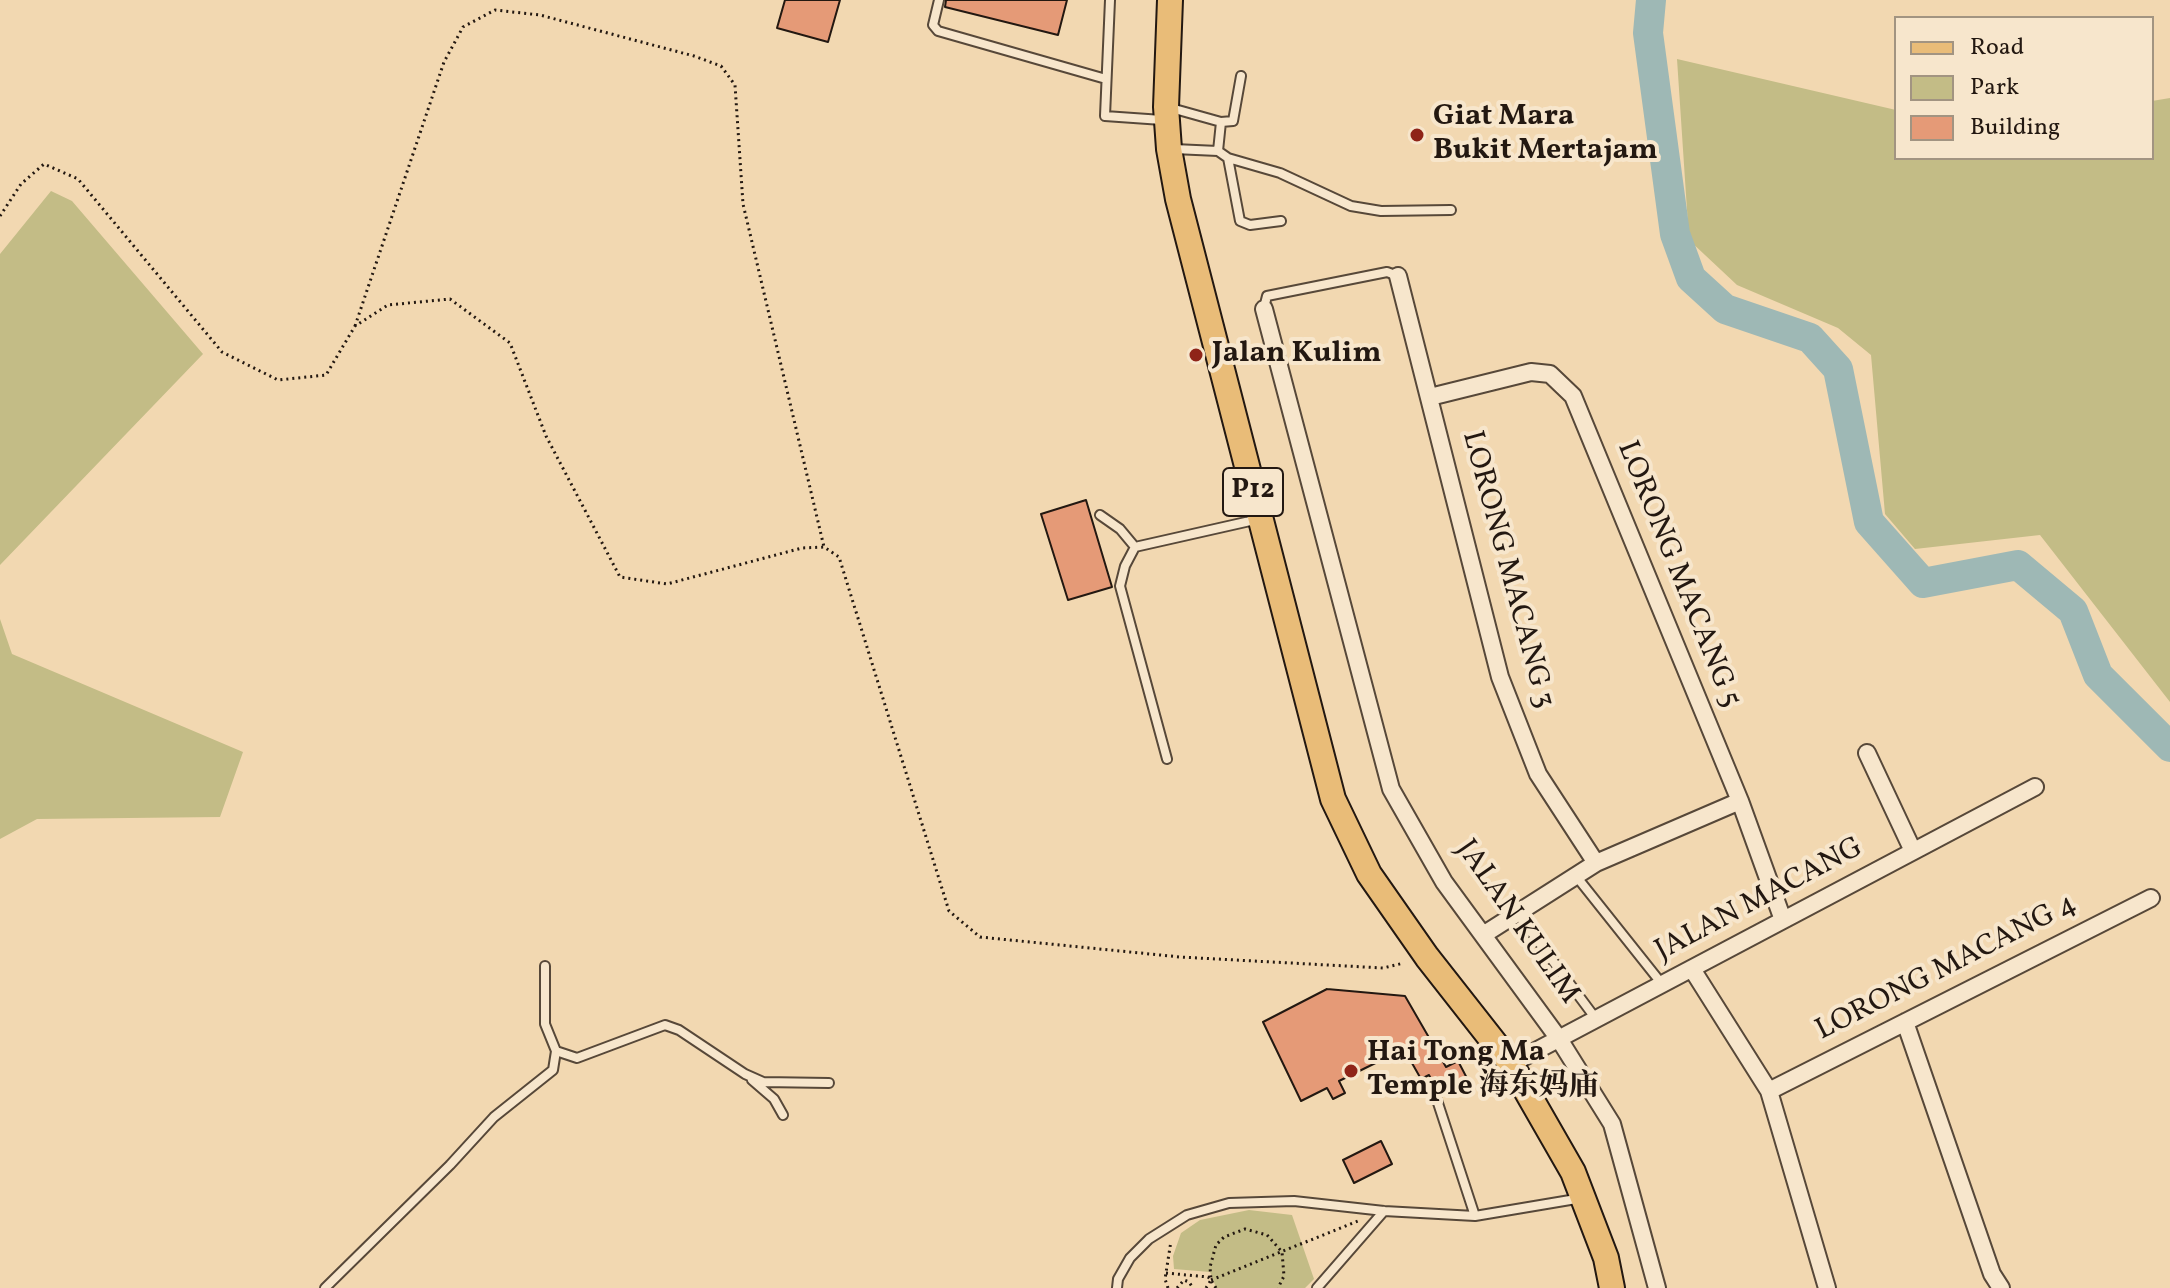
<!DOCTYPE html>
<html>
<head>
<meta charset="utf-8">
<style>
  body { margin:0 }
  #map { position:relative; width:2170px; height:1288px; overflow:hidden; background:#f2d8b1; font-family:Vollkorn,serif }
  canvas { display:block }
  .legend { position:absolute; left:1894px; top:16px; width:260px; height:144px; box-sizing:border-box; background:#f7e6cc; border:2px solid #a29481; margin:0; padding:10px 14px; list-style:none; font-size:24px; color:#231811 }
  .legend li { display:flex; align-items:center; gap:16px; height:40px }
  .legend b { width:40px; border:2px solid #a29481 }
</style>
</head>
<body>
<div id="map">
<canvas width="2170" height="1288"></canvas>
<ul class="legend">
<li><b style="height:10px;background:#e9bc78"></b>Road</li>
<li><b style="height:22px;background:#c3bc86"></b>Park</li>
<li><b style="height:22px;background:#e59a77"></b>Building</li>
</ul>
</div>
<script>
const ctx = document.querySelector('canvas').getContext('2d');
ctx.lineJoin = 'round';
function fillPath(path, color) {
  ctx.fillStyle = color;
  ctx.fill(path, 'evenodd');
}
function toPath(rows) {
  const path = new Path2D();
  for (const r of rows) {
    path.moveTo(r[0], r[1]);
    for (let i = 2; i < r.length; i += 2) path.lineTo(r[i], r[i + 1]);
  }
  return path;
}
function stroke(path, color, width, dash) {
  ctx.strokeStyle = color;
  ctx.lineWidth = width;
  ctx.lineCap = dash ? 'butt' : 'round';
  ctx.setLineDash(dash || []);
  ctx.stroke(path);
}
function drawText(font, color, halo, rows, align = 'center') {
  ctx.font = font + ' Vollkorn,"Noto Serif SC",serif';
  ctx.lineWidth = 8;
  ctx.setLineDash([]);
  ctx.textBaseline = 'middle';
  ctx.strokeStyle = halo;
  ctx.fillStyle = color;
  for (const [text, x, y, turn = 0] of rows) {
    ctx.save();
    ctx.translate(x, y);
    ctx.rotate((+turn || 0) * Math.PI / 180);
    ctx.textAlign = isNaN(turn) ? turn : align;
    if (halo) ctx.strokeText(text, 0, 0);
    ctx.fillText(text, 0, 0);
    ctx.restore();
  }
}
fillPath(toPath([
  [1677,59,1896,110,1896,158,2152,158,2152,101,2170,98,2170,702,2040,535,1915,549,1885,514,1871,355,1838,328,1737,285,1689,240],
  [51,191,72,201,203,354,0,565,0,254],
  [0,619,12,654,243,752,220,817,37,819,0,839],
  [1249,1210,1292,1215,1314,1279,1305,1288,1213,1288,1215,1285,1210,1272,1174,1269,1173,1256,1181,1233,1200,1220]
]), '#c3bc86');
stroke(toPath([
  [1651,0,1648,33,1675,234,1691,278,1725,309,1810,338,1838,369,1869,522,1923,583,2018,565,2073,611,2098,675,2170,747]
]), '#9eb8b5', 30);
const building = toPath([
  [785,0,840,0,828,42,777,28,785,0],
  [946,0,1067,0,1058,35,945,7,946,0],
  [1086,500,1112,587,1068,600,1041,514,1086,500],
  [1327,989,1405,996,1446,1067,1458,1061,1470,1084,1451,1096,1442,1081,1434,1085,1429,1075,1421,1079,1404,1049,1339,1081,1345,1093,1333,1099,1327,1088,1301,1101,1263,1022,1327,989],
  [1381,1141,1392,1164,1354,1183,1343,1160,1381,1141]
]);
fillPath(building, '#e59a77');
stroke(building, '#231811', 2);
const service = toPath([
  [939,0,933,25,938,31,1106,79],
  [1110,0,1105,116,1162,120],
  [1171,108,1221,122,1233,121,1241,76],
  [1174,149,1218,151,1228,158,1240,221,1250,225,1281,221],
  [1218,151,1221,122],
  [1228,158,1280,173,1351,206,1381,211,1451,210],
  [1264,308,1267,296,1387,272,1398,276],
  [1100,515,1120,529,1135,547,1259,519],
  [1135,547,1125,566,1120,586,1167,759],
  [1576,876,1662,984],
  [1518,914,1596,1019],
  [556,1051,577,1058,665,1025,679,1030,745,1074,763,1082,829,1083],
  [752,1080,774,1099,783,1115],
  [1436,1097,1475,1216],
  [325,1288,450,1165,494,1117,553,1070,556,1051,545,1024,545,966],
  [1117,1288,1118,1279,1130,1258,1149,1239,1187,1215,1229,1203,1294,1201,1384,1211,1475,1216,1582,1198],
  [1317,1288,1384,1211]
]);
const minor = toPath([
  [1398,276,1500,677,1538,774,1596,863],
  [1264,309,1391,789,1444,882,1559,1039,1612,1124,1657,1288],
  [1430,397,1531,372,1550,374,1573,396,1740,801,1783,920],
  [1867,753,1913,851],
  [1483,935,1596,863,1740,801],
  [1692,969,1769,1091,1827,1288],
  [1905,1022,1992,1274,2001,1288],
  [1511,1064,2035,787],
  [1769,1091,2151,898]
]);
const primary = toPath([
  [1170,0,1166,107,1169,149,1178,199,1333,799,1369,874,1427,957,1511,1064,1573,1172,1606,1258,1612,1288]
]);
stroke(service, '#574839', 12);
stroke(minor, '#574839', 20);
stroke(primary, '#231811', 28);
stroke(toPath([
  [0,216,21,184,44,164,78,179,222,352,278,380,326,375,355,326,388,305,450,299,510,343,546,436,620,577,667,584,802,548,824,547,839,557,949,911,980,937,1180,957,1383,968,1404,963],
  [355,326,444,62,463,27,495,10,540,15,694,56,721,66,735,85,743,204,824,547],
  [1166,1273,1208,1277,1211,1280,1206,1288],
  [1211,1280,1358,1221],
  [1168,1288,1165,1279,1171,1241],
  [1177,1288,1184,1280,1189,1282,1193,1288],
  [1216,1288,1211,1280,1210,1267,1216,1245,1224,1237,1245,1229,1267,1235,1282,1252,1284,1276,1278,1288]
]), '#231811', 3, [2, 4]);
stroke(service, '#f7e6cc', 8);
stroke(minor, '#f7e6cc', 16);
stroke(primary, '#e9bc78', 24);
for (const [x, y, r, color] of [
  [1417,135,8,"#8f2418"],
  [1196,355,8,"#8f2418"],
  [1351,1071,8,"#8f2418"]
]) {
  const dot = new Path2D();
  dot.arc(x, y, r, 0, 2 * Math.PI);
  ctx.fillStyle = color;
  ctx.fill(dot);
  stroke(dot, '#f7e6cc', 3);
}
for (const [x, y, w] of [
  [1253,492,60]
]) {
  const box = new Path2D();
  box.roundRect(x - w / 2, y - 24, w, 48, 6);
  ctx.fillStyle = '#f7e6cc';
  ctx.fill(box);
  stroke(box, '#231811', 2);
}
drawText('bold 28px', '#231811', null, [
  ["P12",1253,492]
]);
drawText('bold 30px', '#231811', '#f7e6cc', [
  ["Giat Mara",1433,118],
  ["Bukit Mertajam",1433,152],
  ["Jalan Kulim",1212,355],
  ["Hai Tong Ma",1367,1054],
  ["Temple 海东妈庙",1367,1088]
], 'left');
drawText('30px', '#231811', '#f7e6cc', [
  ["LORONG MACANG 3",1506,570,75],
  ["LORONG MACANG 5",1677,575,68],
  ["JALAN MACANG",1760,901,-28],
  ["JALAN KULIM",1516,923,55],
  ["LORONG MACANG 4",1947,969,-27]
]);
</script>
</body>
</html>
